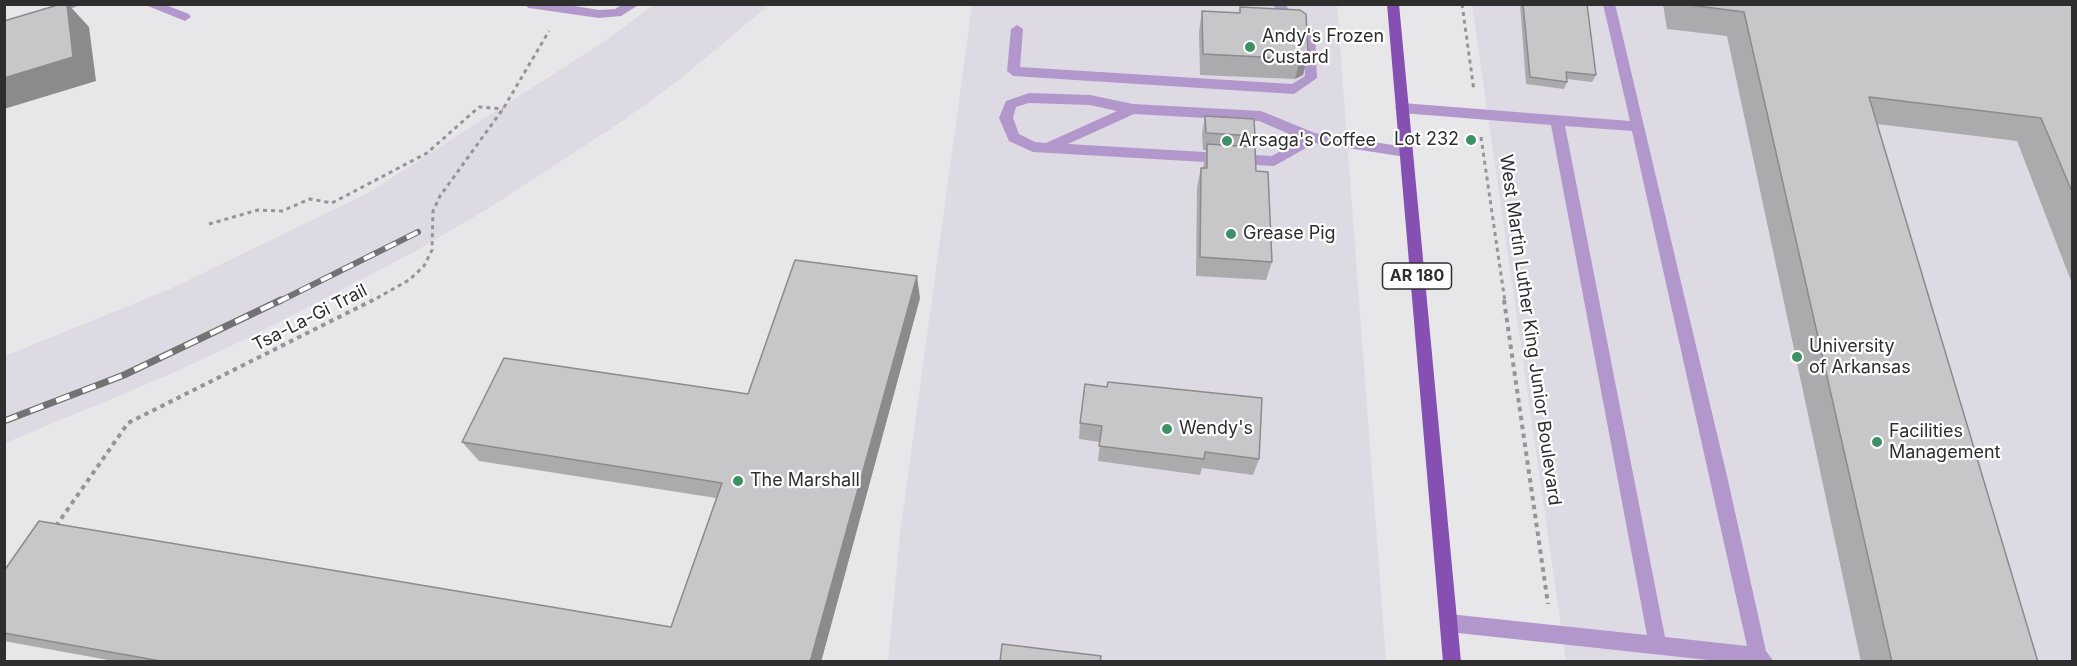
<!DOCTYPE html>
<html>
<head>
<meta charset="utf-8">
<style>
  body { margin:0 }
  #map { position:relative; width:2077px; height:666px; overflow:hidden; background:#e7e6e9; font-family:Inter,sans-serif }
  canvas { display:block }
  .frame { position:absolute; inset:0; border:6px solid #2e2e2f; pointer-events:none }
</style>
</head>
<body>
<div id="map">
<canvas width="2077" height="666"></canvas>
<div class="frame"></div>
</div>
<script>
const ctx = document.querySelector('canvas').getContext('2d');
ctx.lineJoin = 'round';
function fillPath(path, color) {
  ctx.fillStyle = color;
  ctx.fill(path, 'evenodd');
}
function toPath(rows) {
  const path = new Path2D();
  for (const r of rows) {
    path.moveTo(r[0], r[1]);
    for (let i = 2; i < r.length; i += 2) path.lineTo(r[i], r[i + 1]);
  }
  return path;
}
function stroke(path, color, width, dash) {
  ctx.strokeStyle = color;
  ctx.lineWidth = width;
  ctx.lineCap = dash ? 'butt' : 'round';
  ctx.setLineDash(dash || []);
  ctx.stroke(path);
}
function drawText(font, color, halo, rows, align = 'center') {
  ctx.font = font + ' Inter,sans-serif';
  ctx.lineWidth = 4.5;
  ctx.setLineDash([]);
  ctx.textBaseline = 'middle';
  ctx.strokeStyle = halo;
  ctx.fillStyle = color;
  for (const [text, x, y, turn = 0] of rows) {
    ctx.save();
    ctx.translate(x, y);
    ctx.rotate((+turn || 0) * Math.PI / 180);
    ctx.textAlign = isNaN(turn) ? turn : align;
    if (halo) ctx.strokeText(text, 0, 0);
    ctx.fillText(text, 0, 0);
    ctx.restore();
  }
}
fillPath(toPath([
  [653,5,769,5,679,80,621,122,489,208,414,252,248,338,166,376,5,443,5,356,170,289,368,193,605,41],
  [972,5,1337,5,1386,661,888,662,900,534],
  [1472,5,2072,5,2072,661,1566,661]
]), '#dedae3');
stroke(toPath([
  [1462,4,1474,91],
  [1481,137,1505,302],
  [209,224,258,210,282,211,310,199,332,203,427,153,479,107,503,109],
  [370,302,409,280,424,266,432,250,433,211,440,196,503,109,549,31]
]), '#959496', 3, [4, 4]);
stroke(toPath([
  [1504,300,1548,604],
  [56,526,128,423,373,300]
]), '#959496', 4, [4.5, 4.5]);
fillPath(toPath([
  [61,4,83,4,51,16,45,12,47,9,61,4],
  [143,4,163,4,189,14,191,17,185,21,143,4],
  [523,4,562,4,599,10,615,9,623,4,640,4,621,16,599,18,529,8,523,4],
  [1272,4,1285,4,1293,15,1315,32,1317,78,1294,94,1013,76,1007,71,1011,29,1017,25,1023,29,1020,67,1292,84,1305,76,1303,34,1285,21,1272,4],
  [1603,4,1615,4,1727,476,1766,651,1774,662,1727,662,1449,632,1443,629,1440,623,1443,617,1449,614,1647,635,1551,125,1402,113,1395,108,1402,103,1630,121,1603,4],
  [1565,126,1632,131,1747,646,1665,637,1565,126],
  [1029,93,1090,95,1133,104,1261,111,1315,133,1406,147,1413,152,1406,157,1315,143,1274,166,1033,152,1009,141,999,118,1006,101,1029,93],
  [1029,103,1090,105,1117,111,1046,143,1035,142,1019,134,1013,118,1016,107,1029,103],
  [1134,114,1259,121,1301,139,1272,156,1068,144,1134,114]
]), '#b297cd');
fillPath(toPath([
  [1387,4,1399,4,1461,662,1443,662,1387,4]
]), '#8550b2');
const railFar1 = toPath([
  [278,302,418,232]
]);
const rail = toPath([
  [4,421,124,375,281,300]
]);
stroke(railFar1, '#727273', 6);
stroke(rail, '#727273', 7);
stroke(railFar1, '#fff', 4, [12]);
stroke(rail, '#fff', 4.5, [14]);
fillPath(toPath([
  [1520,4,1587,4,1596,75,1592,82,1567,79,1567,82,1564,89,1526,84],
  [1663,4,2073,4,2073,286,2017,141,1877,124,2038,662,1861,662,1727,36,1667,29],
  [1240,7,1308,54,1303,75,1295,79,1200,75,1199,32,1202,11,1239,13],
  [1205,116,1255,136,1252,147,1272,262,1266,280,1196,276,1197,187,1201,168,1203,168,1206,150,1203,150,1202,133],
  [920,298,821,662,119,662,4,641,4,571,671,627,716,498,479,461,462,442,748,394],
  [1085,384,1259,459,1253,475,1202,468,1200,475,1098,461,1100,442,1079,439,1080,423]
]), '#abaaad');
fillPath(toPath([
  [67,4,68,4,89,27,96,81,4,109,4,78],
  [1308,54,1303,75,1295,79,1300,59],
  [917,276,920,298,821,662,810,662]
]), '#8b8b8d');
const building = toPath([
  [61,4,67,4,73,57,4,78,4,21,61,4],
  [1523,4,1587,4,1596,75,1566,72,1567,82,1530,77,1523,4],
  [1682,4,2073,4,2073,194,2041,118,1869,97,2038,662,1892,662,1744,12,1682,4],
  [1240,7,1300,10,1306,14,1308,54,1300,59,1203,54,1202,11,1240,13,1240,7],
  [1205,116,1254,119,1255,136,1206,133,1205,116],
  [1207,144,1255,147,1256,171,1268,172,1272,262,1200,257,1201,168,1207,168,1207,144],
  [795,260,917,276,810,662,166,662,4,633,4,571,39,521,671,627,722,483,462,442,504,358,748,394,795,260],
  [1108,382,1262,398,1259,459,1205,452,1204,459,1099,446,1102,426,1080,423,1085,384,1107,387,1108,382],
  [1002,644,1101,656,1100,662,1000,662,1002,644]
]);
fillPath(building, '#c7c6c9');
stroke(building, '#8b8b8d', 1.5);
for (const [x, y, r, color] of [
  [1250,47,6,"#3e9164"],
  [1471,140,6,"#3e9164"],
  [1227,141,6,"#3e9164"],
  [1231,234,6,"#3e9164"],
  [1797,357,6,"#3e9164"],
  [1167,429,6,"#3e9164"],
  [1877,442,6,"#3e9164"],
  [738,481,6,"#3e9164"]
]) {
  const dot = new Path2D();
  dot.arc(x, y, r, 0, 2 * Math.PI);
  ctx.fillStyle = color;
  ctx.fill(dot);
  stroke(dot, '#fff', 2);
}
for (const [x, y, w] of [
  [1417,276,69]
]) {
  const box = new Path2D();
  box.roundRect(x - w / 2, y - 13, w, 26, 4.5);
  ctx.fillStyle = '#fff';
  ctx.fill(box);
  stroke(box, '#2e2e2f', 1.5);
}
drawText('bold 16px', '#2e2e2f', null, [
  ["AR 180",1417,276]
]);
drawText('18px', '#2e2e2f', '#fff', [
  ["Andy's Frozen",1262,37],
  ["Custard",1262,58],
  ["Lot 232",1459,140,"right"],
  ["Arsaga's Coffee",1239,141],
  ["Grease Pig",1243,234],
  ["University",1809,347],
  ["of Arkansas",1809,368],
  ["Wendy's",1179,429],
  ["Facilities",1889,432],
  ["Management",1889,453],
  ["The Marshall",750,481]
], 'left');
drawText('18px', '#2e2e2f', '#fff', [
  ["Tsa-La-Gi Trail",310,318,-27],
  ["West Martin Luther King Junior Boulevard",1530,330,82]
]);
</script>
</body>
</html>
